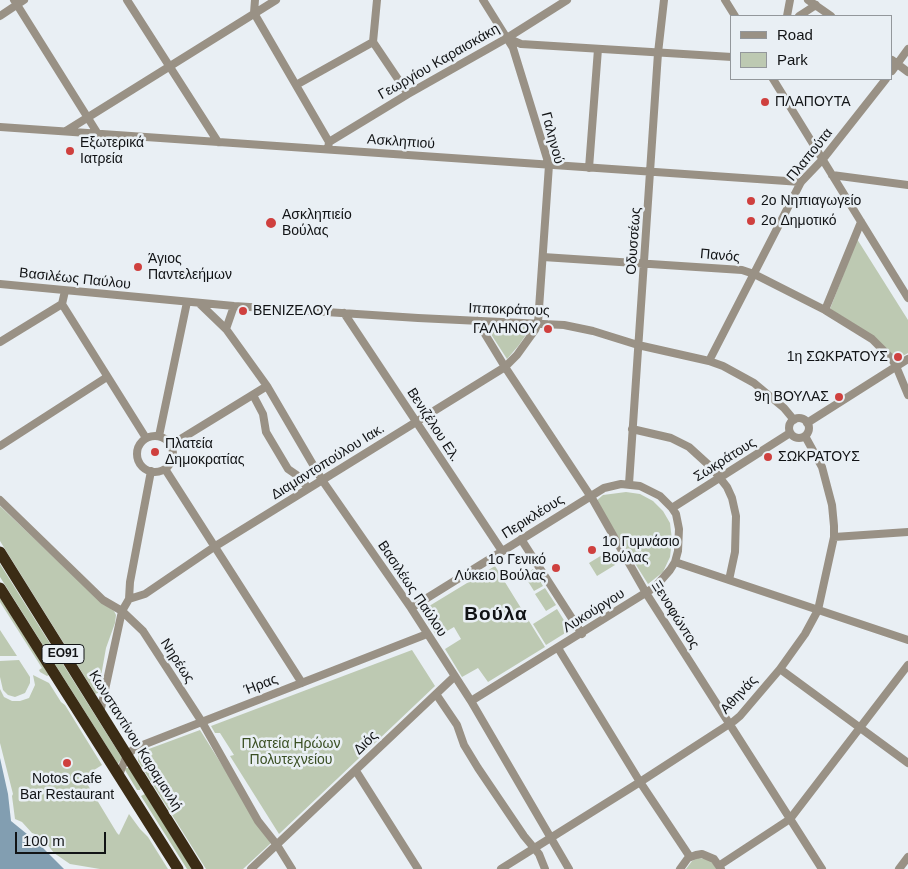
<!DOCTYPE html>
<html>
<head>
<meta charset="utf-8">
<style>
  body { margin:0 }
  #map { position:relative; width:908px; height:869px; overflow:hidden; background:#e9eff4; font-family:Helvetica,sans-serif }
  canvas { display:block }
  .legend { position:absolute; left:730px; top:15px; width:162px; height:65px; box-sizing:border-box; background:#e9eff4; border:1px solid #93979b; margin:0; padding:6px 9px; list-style:none; font-size:15px; color:#111315 }
  .legend li { display:flex; align-items:center; gap:10px; height:25px }
  .legend b { width:25px; border:1px solid #93979b }
  .scale { position:absolute; left:15px; top:832px; width:91px; height:22px; box-sizing:border-box; border:2px solid #111315; border-top:0; padding-left:6px; font-size:15px; line-height:18px; white-space:nowrap; color:#111315; -webkit-text-stroke:4px #e9eff4; paint-order:stroke }
</style>
</head>
<body>
<div id="map">
<canvas width="908" height="869"></canvas>
<ul class="legend">
<li><b style="height:6px;background:#999185"></b>Road</li>
<li><b style="height:14px;background:#bdc9b2"></b>Park</li>
</ul>
<div class="scale">100 m</div>
</div>
<script>
const ctx = document.querySelector('canvas').getContext('2d');
ctx.lineJoin = 'round';
function fillPath(path, color) {
  ctx.fillStyle = color;
  ctx.fill(path, 'evenodd');
}
function toPath(rows) {
  const path = new Path2D();
  for (const r of rows) {
    if (r.length === 3) {
      path.moveTo(r[0] + r[2], r[1]);
      path.arc(r[0], r[1], r[2], 0, 2 * Math.PI);
      continue;
    }
    path.moveTo(r[0], r[1]);
    for (let i = 2; i < r.length; i += 2) path.lineTo(r[i], r[i + 1]);
  }
  return path;
}
function stroke(path, color, width, dash) {
  ctx.strokeStyle = color;
  ctx.lineWidth = width;
  ctx.lineCap = dash ? 'butt' : 'round';
  ctx.setLineDash(dash || []);
  ctx.stroke(path);
}
function drawText(font, color, halo, rows, align = 'center') {
  ctx.font = font + ' Helvetica,sans-serif';
  ctx.lineWidth = 5;
  ctx.setLineDash([]);
  ctx.textBaseline = 'middle';
  ctx.strokeStyle = halo;
  ctx.fillStyle = color;
  for (const [text, x, y, turn = 0] of rows) {
    ctx.save();
    ctx.translate(x, y);
    ctx.rotate((+turn || 0) * Math.PI / 180);
    ctx.textAlign = isNaN(turn) ? turn : align;
    if (halo) ctx.strokeText(text, 0, 0);
    ctx.fillText(text, 0, 0);
    ctx.restore();
  }
}
fillPath(toPath([
  [857,239,908,320,908,353,898,359,864,330,830,309],
  [489,325,532,326,519,345,507,359,487,328],
  [626,492,640,494,653,501,663,511,670,523,672,540,670,557,663,572,648,584,596,501,603,495],
  [0,506,101,602,114,611,116,615,115,623,106,648,98,693,95,694,93,690,0,541],
  [607,552,615,565,597,576,589,563],
  [495,566,545,647,488,682,478,668,462,677,445,649,461,639,454,627,437,637,421,611],
  [533,569,543,586,534,591,524,575],
  [545,588,556,605,546,611,535,594],
  [0,598,49,675,47,676,40,672,39,670,42,668,0,602],
  [557,609,570,630,546,645,533,624],
  [0,630,17,656,0,656],
  [412,650,435,686,279,834,230,756,234,755,220,733,215,733,211,726],
  [19,660,30,677,30,683,25,693,15,697,8,695,3,690,0,677,0,661],
  [33,675,49,683,61,702,65,705,102,765,83,777,117,833,119,835,129,814,140,829,148,837,168,869,100,869,70,864,54,853,47,844,38,835,32,833,22,822,15,819,12,796,13,794,0,743,0,689,4,697,12,701,20,701,29,698,35,685],
  [200,730,271,843,243,869,206,869,138,761,138,753],
  [698,858,705,859,711,861,717,869,686,869,692,861]
]), '#bdc9b2');
fillPath(toPath([
  [0,564,122,758,118,764,0,577],
  [126,768,129,768,141,787,140,790,137,790,125,770],
  [145,794,192,869,187,869,141,796]
]), '#b6c5a9');
fillPath(toPath([
  [0,758,8,794,11,821,38,843,64,869,0,869]
]), '#829eb1');
stroke(toPath([
  [14,0,98,134],
  [127,0,218,142],
  [255,0,254,13,329,142],
  [377,0,373,42,408,94],
  [725,0,735,16],
  [808,0,831,16],
  [0,16,24,0],
  [787,16,790,0],
  [799,16,816,5],
  [507,38,521,44,732,57],
  [892,60,908,72],
  [892,71,908,49],
  [773,79,908,298],
  [296,85,373,42],
  [0,127,801,182],
  [66,131,276,0],
  [328,149,329,142,408,94,507,38,567,0],
  [589,168,598,49],
  [832,175,908,185],
  [543,257,742,270,754,274,825,310,872,339,891,358,896,366,908,395],
  [0,284,234,306,418,318,564,325,593,331,638,345,709,361,723,366,754,383,784,408,794,420],
  [199,303,226,329,267,386,322,480,411,608,471,701,569,869],
  [62,304,146,438],
  [825,310,861,222],
  [344,313,502,551],
  [477,321,505,367,593,500,646,593,822,869],
  [226,329,234,306],
  [0,342,62,304,65,291],
  [709,361,801,182,823,159,886,79],
  [253,395,263,414,266,432,288,469,301,478,308,489],
  [799,428,10],
  [807,423,908,359],
  [632,429,671,438,689,447,712,468,727,487,732,498,736,516,735,552,729,580],
  [159,436,187,302],
  [155,454,18],
  [171,445,267,386],
  [0,446,107,377],
  [165,469,302,683],
  [629,484,658,53,664,0],
  [0,500,103,600,122,611,143,631,202,722,258,821,277,845,292,869],
  [672,508,790,433],
  [834,537,908,532],
  [521,539,582,634],
  [675,562,908,640],
  [129,599,130,582,151,471],
  [411,608,604,488,621,484,640,486,660,496,672,508,676,514,679,529,678,551,675,562,670,570,655,587,471,701],
  [558,648,640,782,690,857],
  [780,669,908,763],
  [436,694,457,725,464,745,478,768,524,836,539,854,545,869],
  [100,713,122,611,129,599,145,594,214,547,505,367,517,355,535,330,538,323,549,165,513,48,483,0],
  [356,771,418,869],
  [119,775,127,755,135,748,427,634],
  [720,865,790,819,908,665],
  [251,869,455,676],
  [501,869,640,782,734,721,740,716,780,669,805,634,818,610,834,537,834,526,832,505,822,467,805,436],
  [680,869,688,858,696,855,702,854,714,859,721,869],
  [899,869,908,857]
]), '#999185', 8);
stroke(toPath([
  [0,552,198,869],
  [0,588,178,869]
]), '#3b2c15', 11);
for (const [x, y, r, color] of [
  [765,102,5,"#cf403e"],
  [70,151,5,"#cf403e"],
  [751,201,5,"#cf403e"],
  [751,221,5,"#cf403e"],
  [271,223,6,"#cf403e"],
  [138,267,5,"#cf403e"],
  [243,311,5,"#cf403e"],
  [548,329,5,"#cf403e"],
  [898,357,5,"#cf403e"],
  [839,397,5,"#cf403e"],
  [155,452,5,"#cf403e"],
  [768,457,5,"#cf403e"],
  [592,550,5,"#cf403e"],
  [556,568,5,"#cf403e"],
  [67,763,5,"#cf403e"]
]) {
  const dot = new Path2D();
  dot.arc(x, y, r, 0, 2 * Math.PI);
  ctx.fillStyle = color;
  ctx.fill(dot);
  stroke(dot, '#e9eff4', 2);
}
for (const [x, y, w] of [
  [63,654,42]
]) {
  const box = new Path2D();
  box.roundRect(x - w / 2, y - 9.5, w, 19, 4);
  ctx.fillStyle = '#e9eff4';
  ctx.fill(box);
  stroke(box, '#111315', 1);
}
drawText('bold 12px', '#111315', null, [
  ["ΕΟ91",63,654]
]);
drawText('14px', '#111315', '#e9eff4', [
  ["Γεωργίου Καραισκάκη",439,62,-30],
  ["Γαληνού",552,138,75],
  ["Ασκληπιού",401,142,4],
  ["Πλαπούτα",810,155,-51],
  ["Οδυσσέως",634,241,-86],
  ["Πανός",720,256,5],
  ["Βασιλέως Παύλου",75,279,6],
  ["Ιπποκράτους",509,310,2],
  ["Βενιζέλου Ελ.",433,425,57],
  ["Σωκράτους",725,460,-32],
  ["Διαμαντοπούλου Ιακ.",328,462,-32],
  ["Περικλέους",533,517,-32],
  ["Βασιλέως Παύλου",412,589,56],
  ["Λυκούργου",594,611,-32],
  ["Ξενοφώντος",675,615,58],
  ["Νηρέως",177,661,57],
  ["Ήρας",261,685,-21],
  ["Αθηνάς",739,695,-47],
  ["Κωνσταντίνου Καραμανλή",135,741,58],
  ["Διός",366,743,-44]
]);
drawText('14px', '#111315', '#e9eff4', [
  ["ΠΛΑΠΟΥΤΑ",775,102],
  ["Εξωτερικά",80,143],
  ["Ιατρεία",80,159],
  ["2ο Νηπιαγωγείο",761,201],
  ["Ασκληπιείο",282,215],
  ["Βούλας",282,231],
  ["2ο Δημοτικό",761,221],
  ["Άγιος",148,259],
  ["Παντελεήμων",148,275],
  ["ΒΕΝΙΖΕΛΟΥ",253,311],
  ["ΓΑΛΗΝΟΥ",538,329,"right"],
  ["1η ΣΩΚΡΑΤΟΥΣ",888,357,"right"],
  ["9η ΒΟΥΛΑΣ",829,397,"right"],
  ["Πλατεία",165,444],
  ["Δημοκρατίας",165,460],
  ["ΣΩΚΡΑΤΟΥΣ",778,457],
  ["1ο Γυμνάσιο",602,542],
  ["Βούλας",602,558],
  ["1ο Γενικό",546,560,"right"],
  ["Λύκειο Βούλας",546,576,"right"],
  ["Notos Cafe",67,779,"center"],
  ["Bar Restaurant",67,795,"center"]
], 'left');
drawText('14px', '#3a4f23', '#e9eff4', [
  ["Πλατεία Ηρώων",291,744],
  ["Πολυτεχνείου",291,760]
]);
ctx.letterSpacing = '1px';
drawText('bold 19px', '#111315', '#e9eff4', [
  ["Βούλα",496,615]
]);
ctx.letterSpacing = '0px';
</script>
</body>
</html>
